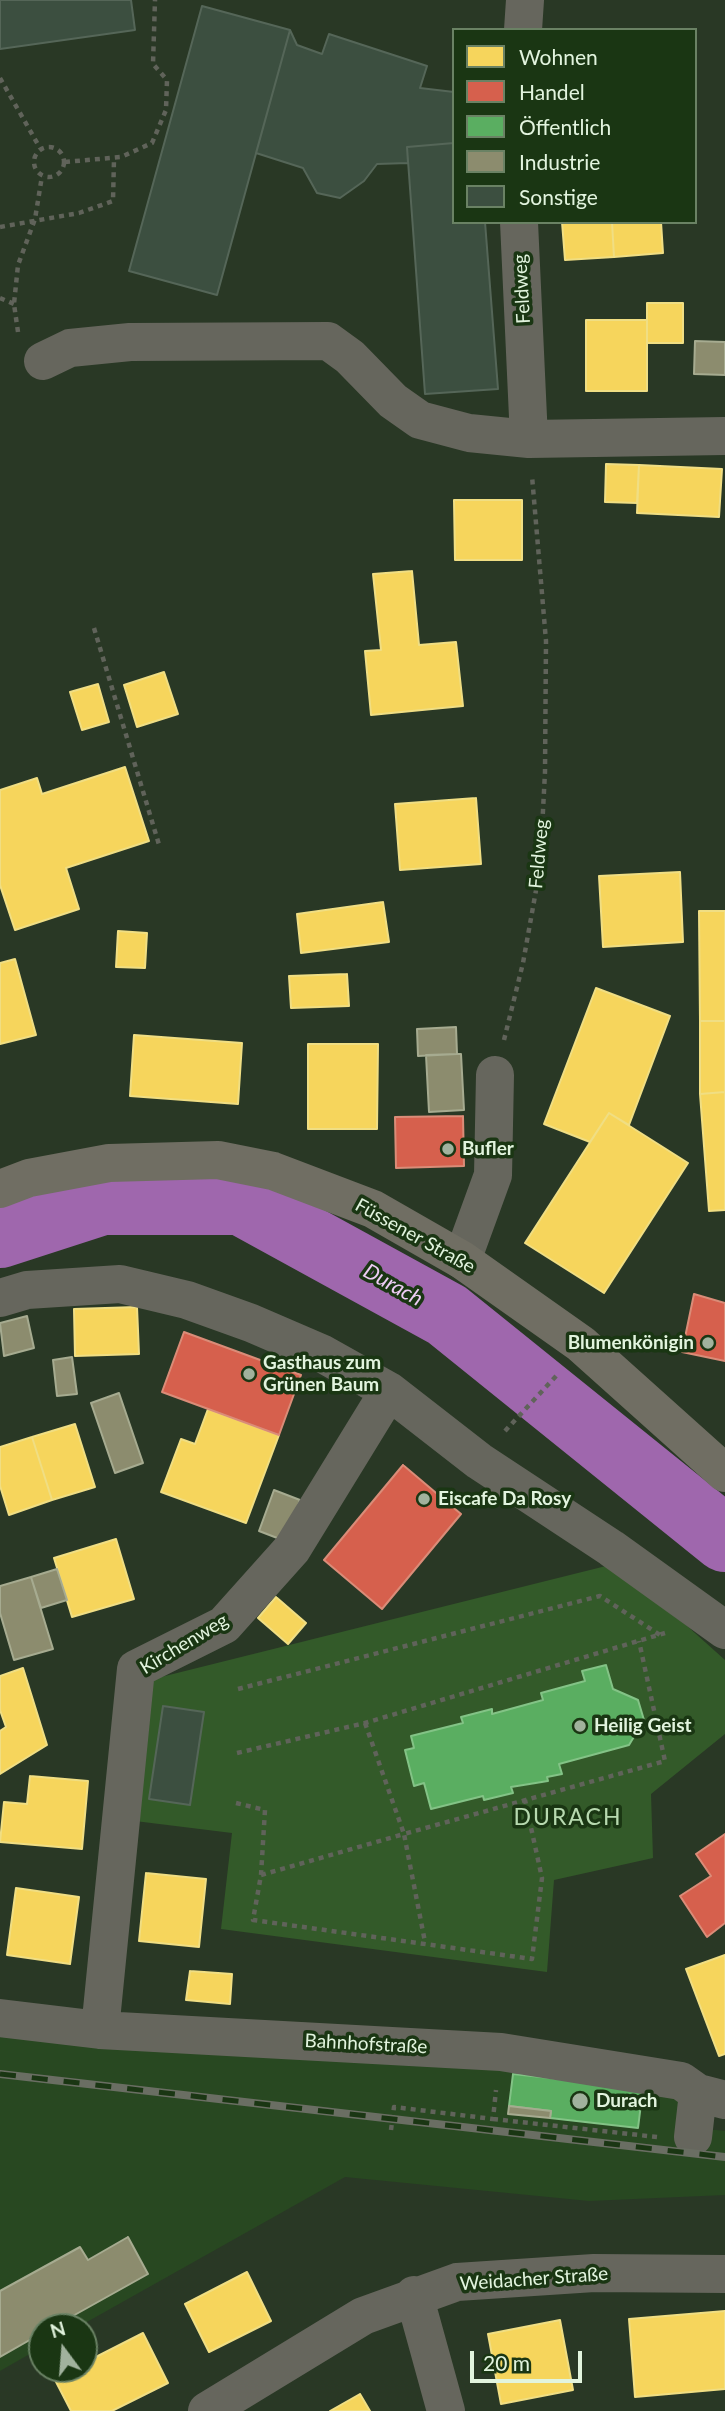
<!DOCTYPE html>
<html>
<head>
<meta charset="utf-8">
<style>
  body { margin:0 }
  #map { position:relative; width:725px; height:2411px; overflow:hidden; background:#293825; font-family:Lato,sans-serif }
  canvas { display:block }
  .legend { position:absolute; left:452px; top:28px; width:245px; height:196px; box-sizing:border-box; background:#1a3613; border:2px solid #6a8264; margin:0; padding:9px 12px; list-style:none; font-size:21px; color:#e2f4de }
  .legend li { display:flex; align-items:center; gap:14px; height:35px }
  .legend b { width:35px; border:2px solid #6a8264 }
  .north { position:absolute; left:28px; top:2313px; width:70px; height:70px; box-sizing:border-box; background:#1a3613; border:2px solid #6a8264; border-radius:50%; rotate:344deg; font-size:19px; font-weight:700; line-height:28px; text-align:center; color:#e2f4de }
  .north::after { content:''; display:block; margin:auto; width:24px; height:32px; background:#a1b29d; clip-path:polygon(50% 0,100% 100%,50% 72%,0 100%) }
  .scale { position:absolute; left:470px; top:2351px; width:112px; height:32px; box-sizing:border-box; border:4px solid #e2f4de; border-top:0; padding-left:9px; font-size:21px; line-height:24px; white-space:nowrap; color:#e2f4de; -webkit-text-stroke:5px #1a3613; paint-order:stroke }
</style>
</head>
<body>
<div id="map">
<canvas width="725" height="2411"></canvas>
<ul class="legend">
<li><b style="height:19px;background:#f6d55c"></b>Wohnen</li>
<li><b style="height:19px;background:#d6604d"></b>Handel</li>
<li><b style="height:19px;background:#5aae61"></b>Öffentlich</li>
<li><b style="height:19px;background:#8c8c6e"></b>Industrie</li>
<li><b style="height:19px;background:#3c4f40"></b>Sonstige</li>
</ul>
<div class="north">N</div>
<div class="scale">20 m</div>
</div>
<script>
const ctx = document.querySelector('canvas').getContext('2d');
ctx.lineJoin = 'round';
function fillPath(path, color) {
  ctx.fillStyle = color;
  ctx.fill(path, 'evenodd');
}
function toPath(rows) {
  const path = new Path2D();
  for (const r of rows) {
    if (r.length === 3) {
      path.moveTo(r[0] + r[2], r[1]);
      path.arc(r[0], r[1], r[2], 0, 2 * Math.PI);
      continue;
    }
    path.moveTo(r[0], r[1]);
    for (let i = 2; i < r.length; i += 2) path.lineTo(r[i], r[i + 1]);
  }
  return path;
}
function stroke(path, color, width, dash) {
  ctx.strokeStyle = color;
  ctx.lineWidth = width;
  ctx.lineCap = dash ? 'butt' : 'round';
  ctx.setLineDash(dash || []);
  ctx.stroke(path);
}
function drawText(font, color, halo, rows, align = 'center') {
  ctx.font = font + ' Lato,sans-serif';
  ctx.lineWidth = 7;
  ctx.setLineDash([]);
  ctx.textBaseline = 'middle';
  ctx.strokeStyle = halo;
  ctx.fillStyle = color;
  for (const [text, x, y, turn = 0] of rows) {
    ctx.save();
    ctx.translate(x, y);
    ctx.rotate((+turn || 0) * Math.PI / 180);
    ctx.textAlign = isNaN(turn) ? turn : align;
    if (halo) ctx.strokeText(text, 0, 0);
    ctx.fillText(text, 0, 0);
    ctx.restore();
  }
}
fillPath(toPath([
  [0,2028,679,2084,689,2127,725,2131,725,2195,589,2201,345,2177,78,2327,42,2327,42,2347,0,2371]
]), '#284821');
fillPath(toPath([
  [606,1566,686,1625,725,1660,725,1734,651,1794,653,1858,554,1880,547,1972,221,1929,232,1833,135,1821,153,1679],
  [606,1665,613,1689,638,1700,644,1720,629,1745,559,1764,562,1774,547,1777,548,1782,511,1787,513,1793,484,1800,483,1796,432,1809,424,1783,414,1785,405,1751,414,1748,412,1736,463,1723,461,1717,491,1709,492,1714,543,1700,541,1693,585,1681,582,1671]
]), '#335a29');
const homes = toPath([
  [562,222,612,222,614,257,565,260,562,222],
  [612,222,661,222,663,253,614,257,612,222],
  [647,303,683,303,683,343,647,343,647,303],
  [586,320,647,320,647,391,586,391,586,320],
  [606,464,639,465,637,503,605,502,606,464],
  [639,465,722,469,719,517,637,513,639,465],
  [454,500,522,500,522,560,455,560,454,500],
  [412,571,419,645,456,642,463,706,371,715,365,651,381,650,373,574,412,571],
  [164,672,178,714,137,727,124,685,164,672],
  [98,684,109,722,82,730,70,692,98,684],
  [125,767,149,841,66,868,79,909,15,930,0,885,0,790,37,778,42,794,125,767],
  [476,798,481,864,400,870,395,804,476,798],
  [680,872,683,942,603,947,599,876,680,872],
  [383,902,389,942,301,953,297,914,383,902],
  [699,911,725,911,725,1021,700,1021,699,911],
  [118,931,147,933,145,968,116,967,118,931],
  [15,959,36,1035,0,1044,0,963,15,959],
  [347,974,349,1006,291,1008,289,976,347,974],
  [596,988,670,1016,629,1125,609,1113,590,1142,544,1124,596,988],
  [700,1021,725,1021,725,1092,700,1094,700,1021],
  [134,1035,242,1043,238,1104,130,1096,134,1035],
  [308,1044,378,1044,377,1129,308,1129,308,1044],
  [725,1092,725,1210,709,1211,700,1094,725,1092],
  [609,1113,688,1163,604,1293,525,1243,609,1113],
  [137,1307,139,1354,75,1356,74,1309,137,1307],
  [208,1409,279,1435,246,1523,161,1492,181,1439,195,1444,208,1409],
  [75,1424,95,1487,52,1500,32,1437,75,1424],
  [32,1437,52,1500,9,1515,0,1486,0,1447,32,1437],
  [116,1539,134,1599,72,1617,54,1558,116,1539],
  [276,1597,306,1623,288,1644,258,1618,276,1597],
  [23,1668,47,1745,0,1774,0,1731,6,1727,0,1710,0,1676,23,1668],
  [30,1776,88,1781,82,1849,0,1842,4,1802,27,1804,30,1776],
  [146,1873,206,1879,199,1947,139,1941,146,1873],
  [16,1888,79,1897,70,1964,7,1955,16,1888],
  [725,1955,725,2054,719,2056,686,1969,725,1955],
  [190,1971,232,1974,230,2004,186,2000,190,1971],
  [247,2272,271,2321,209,2352,185,2304,247,2272],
  [725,2311,725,2389,635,2397,629,2319,725,2311],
  [560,2320,573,2390,501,2404,488,2334,560,2320],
  [143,2333,168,2383,112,2411,71,2411,54,2378,72,2369,84,2369,84,2363,143,2333],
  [360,2394,370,2411,330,2411,360,2394]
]);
fillPath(homes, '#f6d55c');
stroke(homes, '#f0de83', 2);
const shops = toPath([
  [463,1116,464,1166,396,1168,395,1117,463,1116],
  [694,1294,725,1303,725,1361,682,1352,694,1294],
  [184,1332,301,1375,279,1435,162,1392,184,1332],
  [403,1465,461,1514,382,1609,324,1560,403,1465],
  [725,1834,725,1923,707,1937,680,1896,711,1876,696,1854,725,1834]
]);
fillPath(shops, '#d6604d');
stroke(shops, '#da8c78', 2);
const public = toPath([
  [606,1665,613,1689,638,1700,644,1720,629,1745,559,1764,562,1774,547,1777,548,1781,511,1787,513,1793,484,1800,483,1796,431,1809,424,1783,414,1786,405,1750,414,1748,411,1736,463,1723,461,1717,492,1709,492,1714,543,1700,541,1693,585,1681,582,1671,606,1665],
  [513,2074,643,2088,638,2128,550,2118,551,2111,509,2106,513,2074]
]);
fillPath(public, '#5aae61');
stroke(public, '#83c386', 2);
const industry = toPath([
  [695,341,725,342,725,375,694,374,695,341],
  [456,1027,457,1054,418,1056,417,1029,456,1027],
  [457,1054,461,1054,464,1110,429,1112,426,1055,457,1054],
  [27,1316,34,1348,4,1356,0,1323,27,1316],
  [72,1357,77,1394,57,1396,53,1360,72,1357],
  [119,1393,143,1463,115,1473,91,1403,119,1393],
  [274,1490,300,1500,285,1541,259,1531,274,1490],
  [57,1569,67,1600,41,1608,31,1577,57,1569],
  [31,1577,53,1649,14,1660,0,1613,0,1586,31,1577],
  [509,2106,551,2111,550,2118,508,2114,509,2106],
  [128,2237,148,2274,53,2327,42,2327,42,2333,0,2357,0,2291,80,2247,88,2260,128,2237]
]);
fillPath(industry, '#8c8c6e');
stroke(industry, '#a6ab90', 2);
stroke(toPath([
  [0,1235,102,1202,241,1202,447,1315,725,1539]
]), '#9f67ad', 66);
const building = toPath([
  [0,0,131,0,135,30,0,49,0,0],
  [202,6,290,30,217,295,129,271,202,6],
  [290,30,297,45,322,54,329,34,427,66,420,88,454,92,454,143,407,147,408,163,377,164,364,181,340,198,317,193,303,168,256,153,290,30],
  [454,143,454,222,485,222,498,389,425,394,407,147,454,143],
  [163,1706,204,1712,190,1805,149,1799,163,1706]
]);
fillPath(building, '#3c4f40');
stroke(building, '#556658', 2);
stroke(toPath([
  [0,78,40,148],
  [49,162,15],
  [65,162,121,157,152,143,166,110,167,80,153,64,155,0],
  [0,227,79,213,113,201,114,159],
  [0,298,14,304],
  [18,332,14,304,18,265,35,219,42,176],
  [94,628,160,848],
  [504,1040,523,963,540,868,545,772,546,641,532,476],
  [505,1431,558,1374],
  [238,1689,600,1596,660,1635],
  [365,1723,404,1834,665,1761,639,1641],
  [237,1753,365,1723,665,1633],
  [236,1803,265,1810,261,1875,253,1920,532,1959,542,1878,525,1800],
  [261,1875,404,1834,425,1942],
  [493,2119,657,2137],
  [391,2130,394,2107,493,2119,496,2090]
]), '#60635a', 4.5, [5, 5]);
stroke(toPath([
  [523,30,525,0],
  [519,222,529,439,725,436],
  [43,361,70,348,130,342,328,341,350,357,393,401,420,420,469,433,529,439],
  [462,1260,493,1175,495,1075],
  [0,1298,27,1290,120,1284,187,1300,251,1323,323,1354,389,1391,479,1461,611,1548,725,1630],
  [0,2018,100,2030,501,2052,681,2081,698,2093,725,2100],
  [100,2030,136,1669,224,1625,292,1549,389,1391],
  [693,2137,698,2093],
  [414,2295,446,2411],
  [207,2411,363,2316,457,2282,594,2273,725,2274]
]), '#66665d', 38);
stroke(toPath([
  [0,1189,29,1178,109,1163,218,1160,273,1171,373,1209,462,1260,581,1344,725,1473]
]), '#706e63', 38);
const rail = toPath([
  [0,2074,725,2157]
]);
stroke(rail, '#6a6e63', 8);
stroke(rail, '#1a3613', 5, [16]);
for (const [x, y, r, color] of [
  [448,1149,7,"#a1b29d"],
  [708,1343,7,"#a1b29d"],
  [249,1374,7,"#a1b29d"],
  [424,1499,7,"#a1b29d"],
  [580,1726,7,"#a1b29d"],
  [580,2101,9,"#a1b29d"]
]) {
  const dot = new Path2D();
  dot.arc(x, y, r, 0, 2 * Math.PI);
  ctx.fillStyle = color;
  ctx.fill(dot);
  stroke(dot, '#1a3613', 2.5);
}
drawText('19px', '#e2f4de', '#1a3613', [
  ["Feldweg",522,289,-93],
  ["Feldweg",539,854,-85],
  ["Füssener Straße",415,1236,29],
  ["Kirchenweg",184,1644,-31],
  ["Bahnhofstraße",366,2044,3],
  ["Weidacher Straße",534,2279,-4]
]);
drawText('bold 19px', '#e2f4de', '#1a3613', [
  ["Bufler",462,1149],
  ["Blumenkönigin",694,1343,"right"],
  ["Gasthaus zum",263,1363],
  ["Grünen Baum",263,1385],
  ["Eiscafe Da Rosy",438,1499],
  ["Heilig Geist",594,1726],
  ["Durach",596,2101]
], 'left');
drawText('italic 21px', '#eecdf5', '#1a3613', [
  ["Durach",393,1285,29]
]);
ctx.letterSpacing = '2px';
drawText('23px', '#b7d9af', '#1a3613', [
  ["DURACH",568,1818]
]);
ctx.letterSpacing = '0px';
</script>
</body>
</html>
